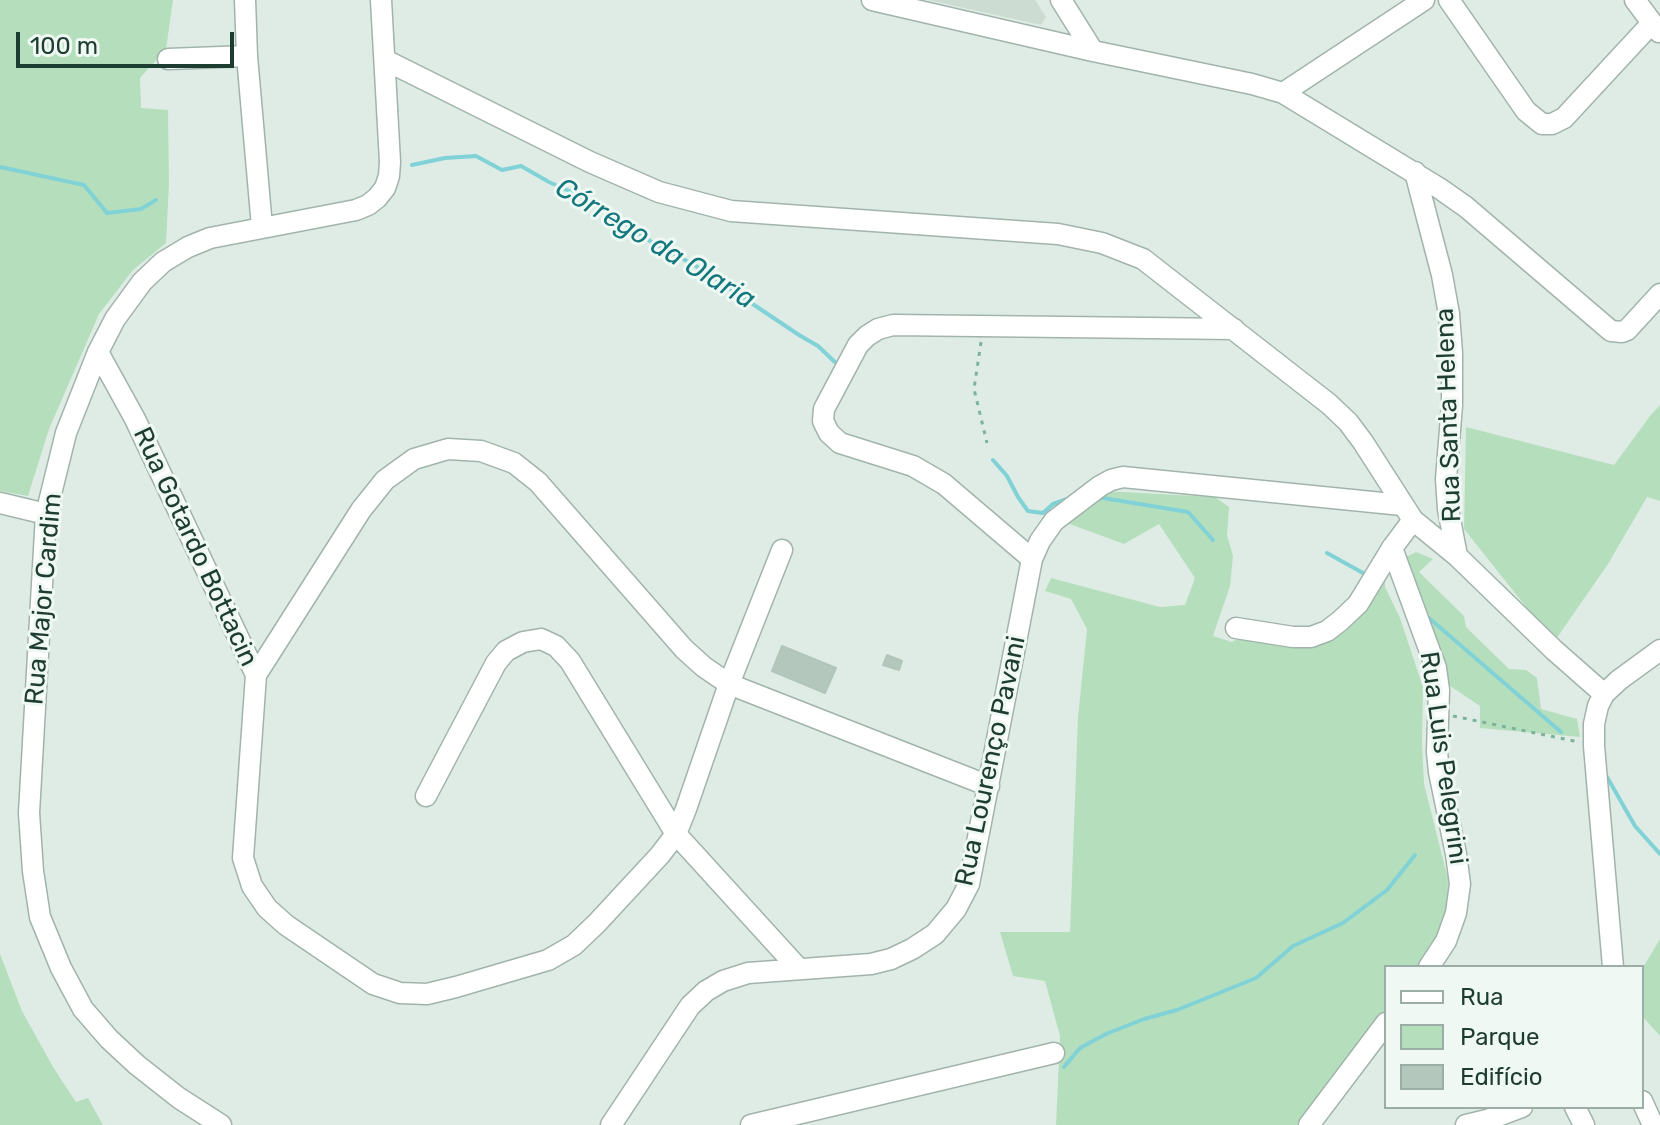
<!DOCTYPE html>
<html>
<head>
<meta charset="utf-8">
<style>
  body { margin:0 }
  #map { position:relative; width:1660px; height:1125px; overflow:hidden; background:#dfece5; font-family:Rubik,sans-serif }
  canvas { display:block }
  .legend { position:absolute; left:1384px; top:965px; width:260px; height:144px; box-sizing:border-box; background:#eff8f3; border:2px solid #9bada6; margin:0; padding:10px 14px; list-style:none; font-size:24px; color:#1e3d32 }
  .legend li { display:flex; align-items:center; gap:16px; height:40px }
  .legend b { width:40px; border:2px solid #9bada6 }
  .scale { position:absolute; left:16px; top:32px; width:218px; height:36px; box-sizing:border-box; border:4px solid #1e3d32; border-top:0; padding-left:10px; font-size:24px; line-height:28px; white-space:nowrap; color:#1e3d32; -webkit-text-stroke:6px #eff8f3; paint-order:stroke }
</style>
</head>
<body>
<div id="map">
<canvas width="1660" height="1125"></canvas>
<ul class="legend">
<li><b style="height:10px;background:#fff"></b>Rua</li>
<li><b style="height:22px;background:#b5dfbc"></b>Parque</li>
<li><b style="height:22px;background:#b4c7bd"></b>Edifício</li>
</ul>
<div class="scale">100 m</div>
</div>
<script>
const ctx = document.querySelector('canvas').getContext('2d');
ctx.lineJoin = 'round';
function fillPath(path, color) {
  ctx.fillStyle = color;
  ctx.fill(path, 'evenodd');
}
function toPath(rows) {
  const path = new Path2D();
  for (const r of rows) {
    path.moveTo(r[0], r[1]);
    for (let i = 2; i < r.length; i += 2) path.lineTo(r[i], r[i + 1]);
  }
  return path;
}
function stroke(path, color, width, dash) {
  ctx.strokeStyle = color;
  ctx.lineWidth = width;
  ctx.lineCap = dash ? 'butt' : 'round';
  ctx.setLineDash(dash || []);
  ctx.stroke(path);
}
function drawText(font, color, halo, rows, align = 'center') {
  ctx.font = font + ' Rubik,sans-serif';
  ctx.lineWidth = 6;
  ctx.setLineDash([]);
  ctx.textBaseline = 'middle';
  ctx.strokeStyle = halo;
  ctx.fillStyle = color;
  for (const [text, x, y, turn = 0] of rows) {
    ctx.save();
    ctx.translate(x, y);
    ctx.rotate((+turn || 0) * Math.PI / 180);
    ctx.textAlign = isNaN(turn) ? turn : align;
    if (halo) ctx.strokeText(text, 0, 0);
    ctx.fillText(text, 0, 0);
    ctx.restore();
  }
}
fillPath(toPath([
  [928,0,1035,0,1046,17,1041,25]
]), '#cddcd3');
fillPath(toPath([
  [0,0,173,0,166,49,140,78,141,108,168,110,169,184,166,243,133,270,99,314,49,429,28,496,0,491],
  [1660,405,1660,501,1647,497,1608,564,1554,642,1464,529,1466,427,1614,465,1650,416],
  [1103,491,1215,497,1229,507,1227,535,1233,556,1230,586,1213,636,1232,642,1245,634,1314,642,1385,568,1385,587,1400,618,1423,687,1422,743,1424,784,1448,879,1447,919,1418,967,1386,967,1386,1015,1297,1125,1056,1125,1060,1036,1045,981,1013,976,1000,932,1070,932,1078,717,1087,629,1071,599,1045,591,1051,578,1160,607,1185,605,1195,578,1159,524,1124,544,1067,523],
  [1416,552,1433,559,1419,572,1464,616,1466,627,1509,669,1526,670,1537,678,1541,709,1577,719,1580,737,1480,728,1480,706,1450,686,1416,597,1404,558],
  [1660,939,1660,1036,1642,1016,1642,969],
  [0,954,22,1011,53,1067,76,1102,88,1098,103,1125,0,1125]
]), '#b5dfbc');
stroke(toPath([
  [412,165,445,158,476,156,502,170,521,166,549,182,596,203,650,241,696,266,799,335,818,346,838,365],
  [0,167,84,185,107,213,141,209,156,200],
  [993,460,1007,476,1018,497,1028,511,1043,513,1053,504,1067,499],
  [1097,497,1188,512,1213,540],
  [1327,553,1363,573],
  [1429,618,1561,732],
  [1607,777,1635,826,1660,854],
  [1064,1067,1080,1048,1106,1034,1144,1019,1177,1010,1256,978,1293,946,1343,923,1387,890,1415,855]
]), '#81d2d7', 4);
const building = toPath([
  [782,646,836,668,825,693,772,671,782,646],
  [887,655,902,661,899,670,883,665,887,655]
]);
fillPath(building, '#b4c7bd');
stroke(building, '#b1c6bb', 2);
const minor = toPath([
  [245,0,247,56,262,227],
  [872,0,1093,51,1252,84,1283,93,1439,188,1466,207,1611,331,1622,332,1627,330,1660,294],
  [1061,0,1093,51],
  [1449,0,1526,111,1542,124,1552,124,1564,118,1652,23],
  [1635,0,1659,32],
  [168,59,247,56],
  [385,60,590,162,659,192,731,211,1058,234,1102,243,1143,259,1329,404,1348,422,1363,442,1413,520,1457,556,1554,650,1604,694],
  [1283,93,1424,0],
  [1415,172,1442,275,1449,314,1452,353,1452,405,1446,479,1448,509,1457,556],
  [98,352,135,419,256,675,243,858,252,886,267,908,286,925,373,984,400,993,427,994,456,987,548,960,574,945,597,923,660,855,676,834,686,809,729,684,782,550],
  [0,503,46,514],
  [1392,548,1436,668,1439,690,1437,752,1439,772,1456,854,1460,884,1456,913,1446,941,1429,967],
  [1032,559,944,484,913,466,840,443,829,433,823,421,824,409,858,345,867,336,878,329,893,325,1234,329],
  [1236,628,1293,637,1311,637,1327,631,1340,621,1358,604,1392,548,1413,520],
  [256,675,361,510,385,480,414,459,448,449,481,451,514,463,538,482,684,649,704,667,729,684,989,786],
  [426,796,496,663,506,651,523,642,541,639,556,646,570,661,676,834,799,969],
  [1613,967,1594,746,1594,724,1598,706,1604,694,1619,680,1660,650],
  [1642,1101,1653,1125],
  [1575,1107,1584,1125],
  [221,1125,179,1098,137,1065,109,1039,83,1009,61,968,40,917,33,871,29,813,46,514,66,433,98,352,115,319,142,282,163,262,188,247,210,238,356,210,368,205,377,198,385,188,389,176,390,162,381,0],
  [611,1125,690,1006,706,991,723,981,748,973,871,964,891,959,912,949,935,934,956,909,969,884,1032,559,1040,541,1054,521,1100,486,1111,480,1123,477,1402,505],
  [751,1125,1054,1053],
  [1309,1125,1386,1023],
  [1466,1125,1487,1120,1522,1107]
]);
stroke(minor, '#a1b4ac', 23);
stroke(toPath([
  [981,342,974,389,987,443],
  [1453,716,1579,742]
]), '#7cb39c', 3, [4, 6]);
stroke(minor, '#fff', 20);
drawText('26px', '#1e3d32', '#eff8f3', [
  ["Rua Santa Helena",1449,415,-92],
  ["Rua Gotardo Bottacin",195,547,65],
  ["Rua Major Cardim",44,599,-85],
  ["Rua Luis Pelegrini",1443,758,82],
  ["Rua Lourenço Pavani",991,761,-78]
]);
drawText('italic 28px', '#13777e', '#eff8f3', [
  ["Córrego da Olaria",655,244,31]
]);
</script>
</body>
</html>
